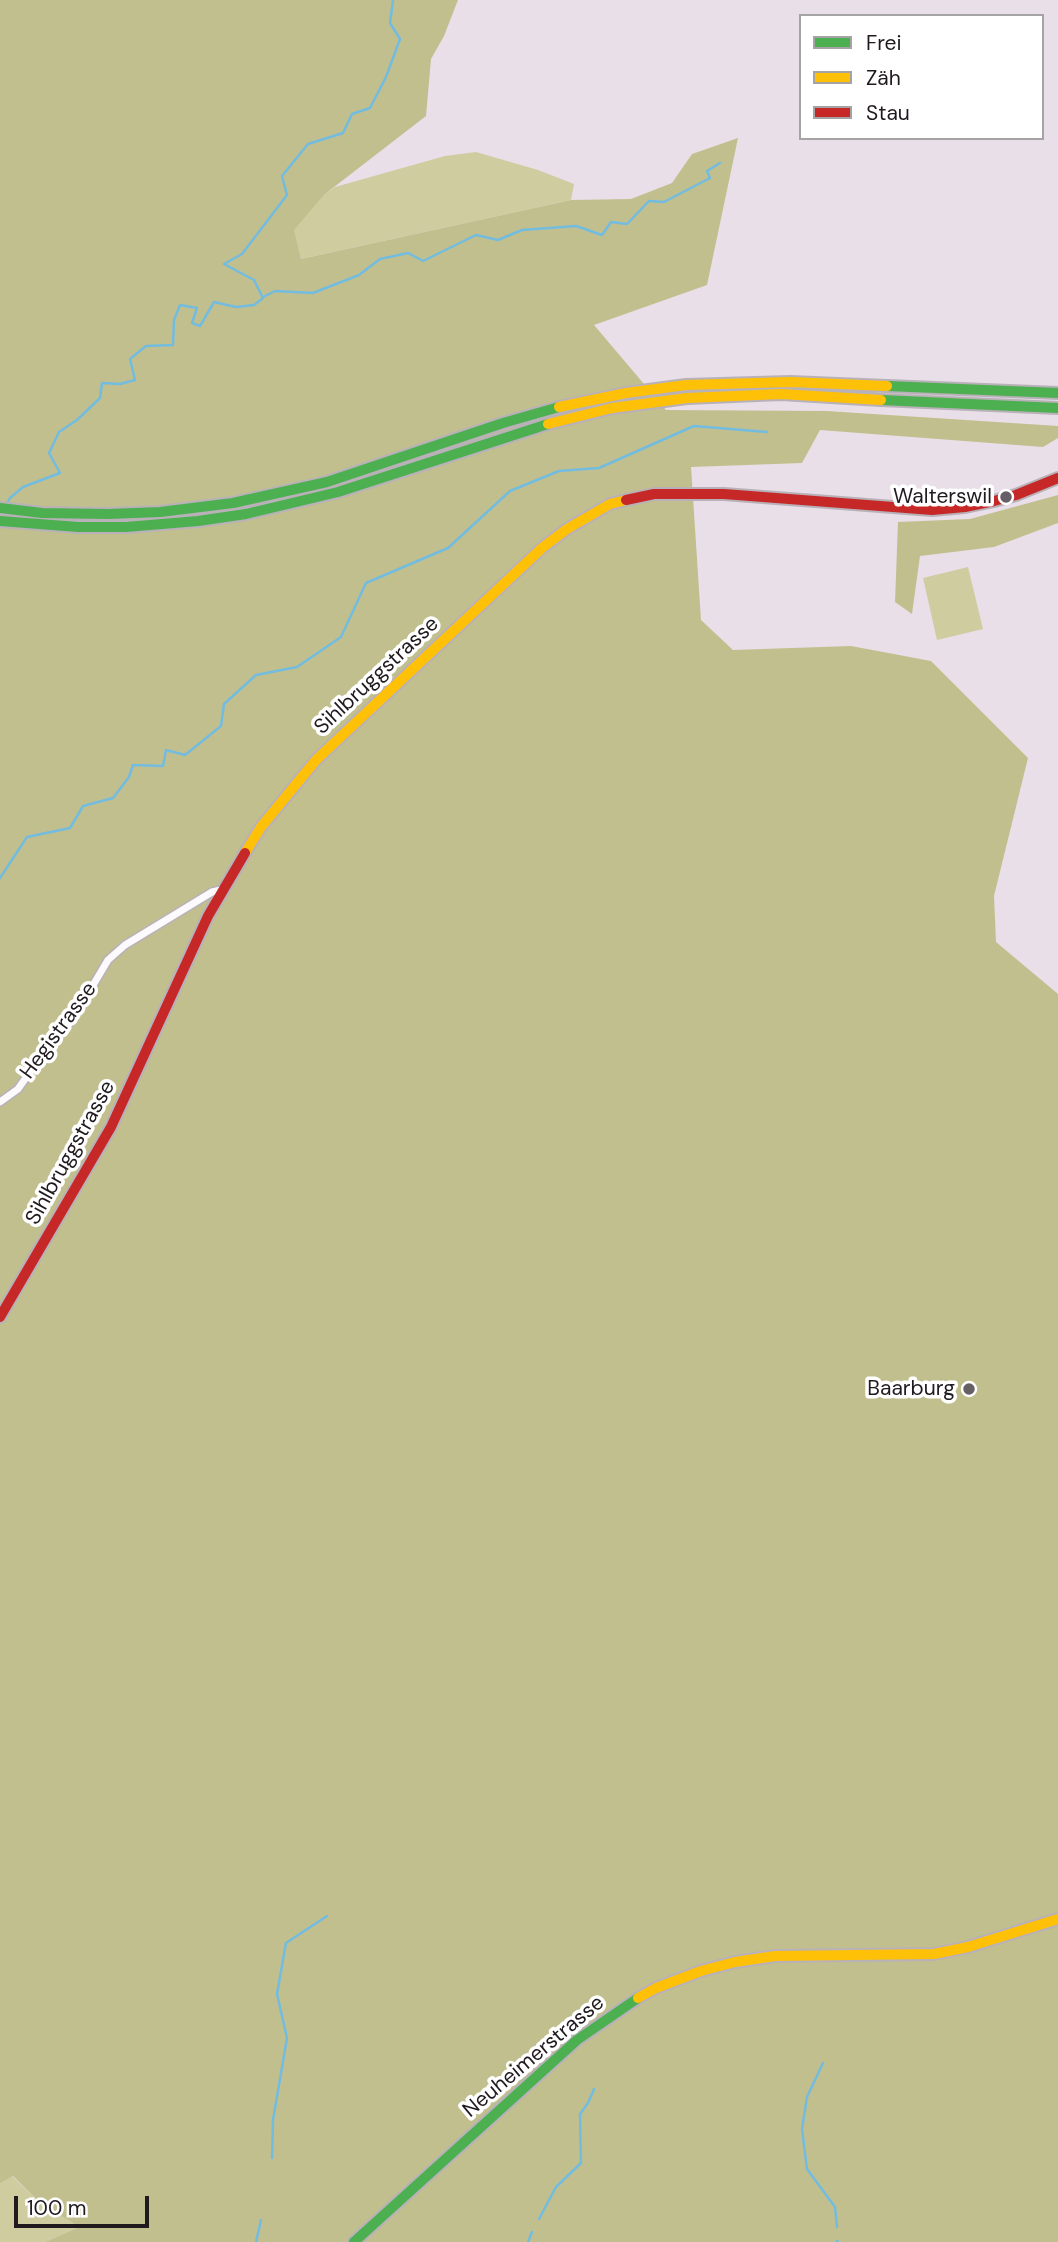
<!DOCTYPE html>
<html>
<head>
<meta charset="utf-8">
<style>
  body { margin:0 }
  #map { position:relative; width:1058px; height:2242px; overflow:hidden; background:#e8dfe8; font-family:"DM Sans",sans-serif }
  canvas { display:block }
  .legend { position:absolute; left:799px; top:14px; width:245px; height:126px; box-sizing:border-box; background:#fff; border:2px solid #a6a3a5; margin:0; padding:9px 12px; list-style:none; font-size:21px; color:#201a1f }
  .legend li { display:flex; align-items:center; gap:14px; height:35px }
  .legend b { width:35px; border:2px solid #a6a3a5 }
  .scale { position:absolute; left:14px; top:2196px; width:135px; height:32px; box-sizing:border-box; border:4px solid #201a1f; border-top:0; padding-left:9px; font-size:21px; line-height:24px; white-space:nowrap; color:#201a1f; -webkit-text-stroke:5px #fff; paint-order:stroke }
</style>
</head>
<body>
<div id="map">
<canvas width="1058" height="2242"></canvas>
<ul class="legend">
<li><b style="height:9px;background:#4caf50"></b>Frei</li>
<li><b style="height:9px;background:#ffc107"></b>Zäh</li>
<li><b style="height:9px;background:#c62828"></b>Stau</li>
</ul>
<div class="scale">100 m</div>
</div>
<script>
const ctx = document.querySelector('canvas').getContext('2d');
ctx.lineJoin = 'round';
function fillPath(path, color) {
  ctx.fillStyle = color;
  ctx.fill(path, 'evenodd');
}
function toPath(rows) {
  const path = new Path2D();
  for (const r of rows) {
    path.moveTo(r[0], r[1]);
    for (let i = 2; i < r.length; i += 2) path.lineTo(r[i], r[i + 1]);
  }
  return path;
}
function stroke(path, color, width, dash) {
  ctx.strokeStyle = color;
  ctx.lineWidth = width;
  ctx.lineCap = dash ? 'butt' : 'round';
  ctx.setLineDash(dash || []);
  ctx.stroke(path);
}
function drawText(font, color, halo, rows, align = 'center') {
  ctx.font = font + ' "DM Sans",sans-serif';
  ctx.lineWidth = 7;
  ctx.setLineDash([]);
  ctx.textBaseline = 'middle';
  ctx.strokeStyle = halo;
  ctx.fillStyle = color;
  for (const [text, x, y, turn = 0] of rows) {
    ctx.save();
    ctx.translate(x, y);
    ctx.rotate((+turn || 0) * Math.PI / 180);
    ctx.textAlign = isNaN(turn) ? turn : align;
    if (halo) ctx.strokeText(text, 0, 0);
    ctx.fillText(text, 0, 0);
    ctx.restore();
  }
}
fillPath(toPath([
  [476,152,538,170,574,184,571,200,301,259,293,230,325,194,335,187,445,156],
  [968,567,983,629,937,640,923,578],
  [12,2176,39,2202,79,2227,45,2242,0,2242,0,2182]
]), '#cfcca0');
fillPath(toPath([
  [0,0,458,0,444,36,431,59,426,116,325,194,294,230,301,259,571,200,631,199,672,183,692,154,738,138,707,285,594,325,666,410,827,411,1058,426,1058,438,1043,447,820,430,802,463,691,467,701,620,733,650,851,646,931,661,1028,758,994,896,996,942,1058,994,1058,2242,45,2242,79,2227,39,2202,13,2176,0,2183],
  [1058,495,1058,523,994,547,920,556,912,614,895,602,898,522,970,519]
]), '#c2bf8e');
stroke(toPath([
  [263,297,275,291,313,293,359,275,380,259,408,253,423,261,476,235,498,240,522,230,576,226,602,235,611,222,627,224,649,201,664,202,710,178,707,171,720,163],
  [7,504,10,498,23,487,60,473,49,453,59,432,77,420,100,398,102,383,120,384,135,380,130,359,146,346,173,345,174,320,180,305,197,308,192,323,200,326,214,302,236,307,254,305,263,298,254,280,224,264,242,254,287,195,282,176,308,144,343,133,352,114,370,108,386,77,400,39,390,23,393,0],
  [0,878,27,837,70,828,83,806,113,798,129,777,133,765,163,766,166,750,185,755,221,726,224,704,256,675,297,667,341,637,366,583,448,548,510,491,559,471,599,468,694,426,767,432],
  [823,2063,807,2097,802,2129,807,2169,835,2207,837,2227],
  [272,2158,273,2120,287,2038,277,1994,286,1943,327,1916],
  [539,2219,556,2187,581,2163,580,2114,588,2103,594,2089],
  [837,2241,838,2242],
  [256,2242,261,2220],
  [528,2242,532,2232]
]), '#72bce0', 2.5);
const street = toPath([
  [0,1102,18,1089,42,1055,73,1019,108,960,125,945,212,892,221,890]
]);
const fast = toPath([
  [887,386,1058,393],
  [881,400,1058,408],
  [0,508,42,513,108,514,160,512,233,503,327,482,503,423,559,407],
  [0,521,78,527,126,527,198,521,246,514,338,492,548,424],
  [354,2242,577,2040,638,1998]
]);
const slow = toPath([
  [559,407,626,393,686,385,790,382,887,386],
  [548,424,612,408,687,398,781,394,881,400],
  [245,853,261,827,316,760,542,548,567,529,610,504,626,500],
  [638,1998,656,1988,701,1971,735,1962,775,1956,934,1954,968,1947,1058,1919]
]);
const jam = toPath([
  [626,500,654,494,724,494,932,510,965,507,994,501,1016,495,1058,478],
  [0,1317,111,1127,208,916,245,853]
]);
stroke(street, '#b8b1b8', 10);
stroke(fast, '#b8b1b8', 14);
stroke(slow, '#b8b1b8', 14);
stroke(jam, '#b8b1b8', 14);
stroke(street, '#fcfafc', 7);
stroke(fast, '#4caf50', 10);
stroke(slow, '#ffc107', 10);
stroke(jam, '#c62828', 10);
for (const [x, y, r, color] of [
  [1006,497,7,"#665f65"],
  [969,1389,7,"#665f65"]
]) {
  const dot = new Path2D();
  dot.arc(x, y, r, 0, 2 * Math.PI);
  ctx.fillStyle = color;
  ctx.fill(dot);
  stroke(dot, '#fff', 2.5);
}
drawText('21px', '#201a1f', '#fff', [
  ["Walterswil",992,497],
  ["Baarburg",955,1389]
], 'right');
drawText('21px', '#201a1f', '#fff', [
  ["Sihlbruggstrasse",377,676,-43],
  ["Hegistrasse",59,1031,-54],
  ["Sihlbruggstrasse",71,1153,-61],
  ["Neuheimerstrasse",534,2057,-40]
]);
</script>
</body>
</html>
